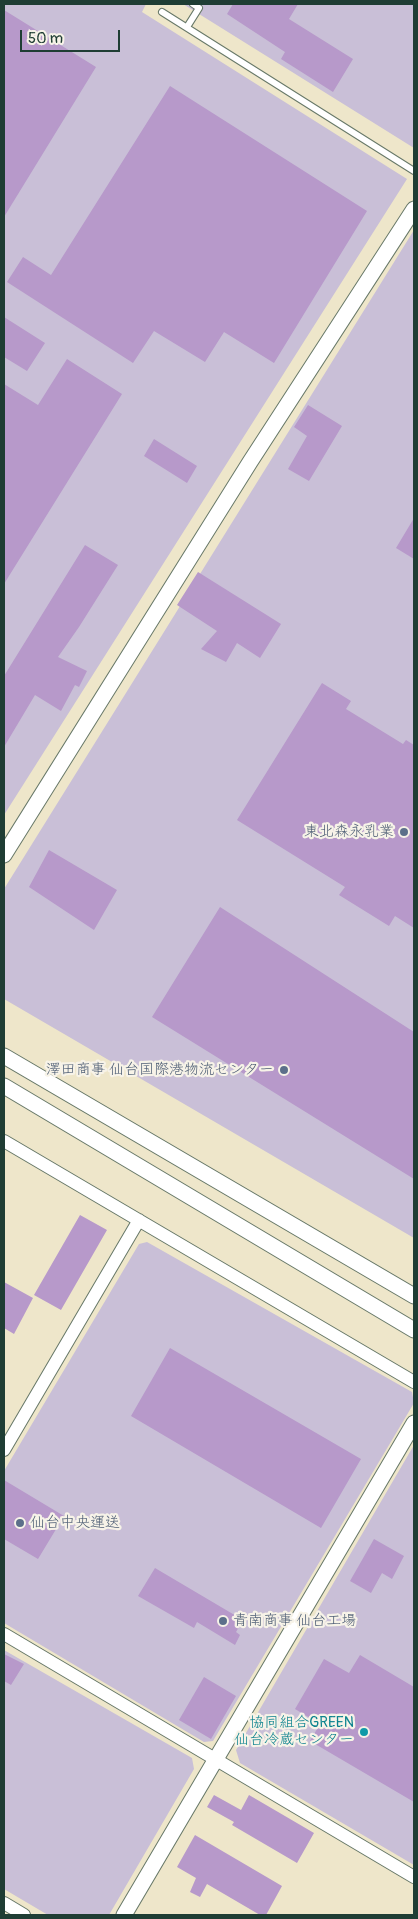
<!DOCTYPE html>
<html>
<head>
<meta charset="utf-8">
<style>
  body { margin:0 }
  #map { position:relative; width:418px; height:1919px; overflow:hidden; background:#eee6ca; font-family:Pangolin,sans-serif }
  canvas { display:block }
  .frame { position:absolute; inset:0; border:5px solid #1f3d34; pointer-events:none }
  .scale { position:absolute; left:20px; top:30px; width:100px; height:22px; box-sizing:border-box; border:2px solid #1f3d34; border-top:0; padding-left:6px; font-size:15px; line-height:18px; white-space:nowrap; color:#1f3d34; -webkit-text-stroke:4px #f7f3e8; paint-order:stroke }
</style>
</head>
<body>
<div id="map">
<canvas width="418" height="1919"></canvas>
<div class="frame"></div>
<div class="scale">50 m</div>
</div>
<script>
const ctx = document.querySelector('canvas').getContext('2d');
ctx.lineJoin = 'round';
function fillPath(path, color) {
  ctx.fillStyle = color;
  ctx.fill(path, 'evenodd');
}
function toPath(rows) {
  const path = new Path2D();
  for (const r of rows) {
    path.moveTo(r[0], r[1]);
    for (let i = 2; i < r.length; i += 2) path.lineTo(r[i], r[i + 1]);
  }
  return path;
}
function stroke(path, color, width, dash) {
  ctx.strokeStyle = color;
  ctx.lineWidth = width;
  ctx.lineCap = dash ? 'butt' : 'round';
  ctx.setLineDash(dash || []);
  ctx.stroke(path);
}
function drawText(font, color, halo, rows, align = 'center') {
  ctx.font = font + ' Pangolin,"Klee One",sans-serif';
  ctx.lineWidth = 4.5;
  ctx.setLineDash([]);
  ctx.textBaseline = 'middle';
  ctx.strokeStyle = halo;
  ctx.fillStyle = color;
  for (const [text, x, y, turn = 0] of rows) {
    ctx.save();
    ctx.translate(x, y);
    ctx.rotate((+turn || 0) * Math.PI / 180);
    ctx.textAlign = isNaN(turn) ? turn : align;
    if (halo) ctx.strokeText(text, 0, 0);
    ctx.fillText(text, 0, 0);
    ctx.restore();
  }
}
fillPath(toPath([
  [4,4,146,4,142,12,407,179,4,815],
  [183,4,414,4,414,148],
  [414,230,414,1238,4,999,4,889],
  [147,1242,412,1392,414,1403,213,1741,204,1742,4,1623,4,1471,139,1244],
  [414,1445,414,1865,240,1763,236,1750],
  [4,1650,192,1758,194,1769,109,1915,48,1915,4,1889]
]), '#c9bfd7');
fillPath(toPath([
  [233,4,298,4,289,19,353,59,333,92,281,59,285,52,227,14],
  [4,10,96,67,4,217],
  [170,86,367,211,274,363,224,332,205,362,154,331,133,363,7,282,23,257,51,275],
  [4,317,45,343,27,371,4,357],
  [67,359,122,394,4,584,4,384,38,405],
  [308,405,342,426,309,481,288,469,307,436,294,427],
  [154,439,197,466,187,483,144,456],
  [414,518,414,559,396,548],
  [85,545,118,565,79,627,58,657,87,671,79,687,75,685,61,711,35,695,4,747,4,676],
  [198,572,281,624,260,658,237,643,226,662,201,649,217,631,177,605],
  [322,683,351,701,346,709,403,744,406,740,414,745,414,928,395,916,389,926,339,895,345,887,237,820],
  [49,850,117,890,94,930,29,887],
  [220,907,414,1032,414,1179,152,1017],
  [80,1215,107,1230,61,1310,34,1295],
  [4,1282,33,1298,14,1334,4,1328],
  [170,1348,361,1459,321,1528,131,1416],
  [4,1480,64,1516,38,1559,4,1539],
  [374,1539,404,1556,392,1579,382,1573,371,1593,350,1581],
  [155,1568,243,1620,236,1632,240,1635,235,1645,197,1622,194,1628,138,1596],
  [4,1654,24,1664,11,1685,4,1681],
  [360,1655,414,1687,414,1802,310,1741,320,1724,295,1709,324,1659,349,1673],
  [204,1677,236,1696,211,1739,179,1720],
  [214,1795,241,1810,249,1795,314,1833,297,1863,232,1825,234,1822,207,1807],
  [195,1835,282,1886,266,1915,260,1915,207,1884,200,1897,190,1892,196,1878,177,1867]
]), '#b799ca');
const service = toPath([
  [162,12,414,171],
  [187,27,199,8,193,4]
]);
const minor = toPath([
  [4,1141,414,1382],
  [4,1450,139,1220],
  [4,1634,414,1877],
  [4,1903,24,1915]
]);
const tertiary = toPath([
  [4,855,250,462,414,209],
  [4,1056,414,1296],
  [4,1086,414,1330],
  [124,1915,414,1423]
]);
stroke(service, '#677868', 8);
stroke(minor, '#677868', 14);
stroke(tertiary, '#677868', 17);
stroke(service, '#fff', 6);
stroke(minor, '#fff', 12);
stroke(tertiary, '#fff', 15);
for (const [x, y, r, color] of [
  [404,832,5,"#5c6f8a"],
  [284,1070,5,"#5c6f8a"],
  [20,1523,5,"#5c6f8a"],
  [223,1621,5,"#5c6f8a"],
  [364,1732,5,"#0f9aa8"]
]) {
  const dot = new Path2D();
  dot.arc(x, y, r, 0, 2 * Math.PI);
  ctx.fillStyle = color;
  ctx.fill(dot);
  stroke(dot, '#f7f3e8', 2);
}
drawText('15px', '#4e5e75', '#f7f3e8', [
  ["東北森永乳業",394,832],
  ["澤田商事 仙台国際港物流センター",274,1070],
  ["仙台中央運送",30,1523,"left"],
  ["青南商事 仙台工場",233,1621,"left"]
], 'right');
drawText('15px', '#0d838f', '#f7f3e8', [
  ["協同組合GREEN",354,1723],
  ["仙台冷蔵センター",354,1740]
], 'right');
</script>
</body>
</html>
